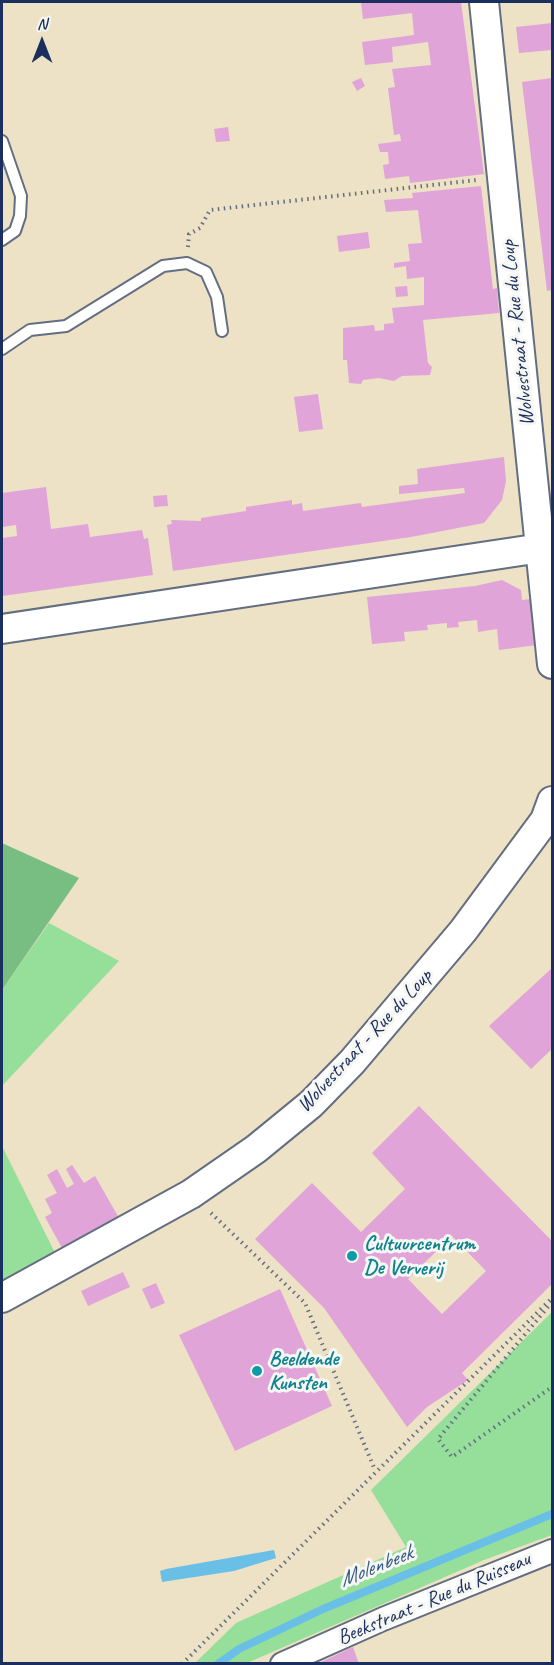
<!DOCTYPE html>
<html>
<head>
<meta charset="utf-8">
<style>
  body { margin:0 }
  #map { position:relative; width:554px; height:1665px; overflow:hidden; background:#ede2c5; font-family:Caveat,sans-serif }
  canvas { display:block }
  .frame { position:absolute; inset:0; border:3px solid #1b2f5e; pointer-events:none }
  .north { position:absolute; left:12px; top:12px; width:60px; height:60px; -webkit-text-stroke:4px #f6f6f2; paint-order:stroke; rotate:0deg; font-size:16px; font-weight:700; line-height:24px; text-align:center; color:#1b2f5e }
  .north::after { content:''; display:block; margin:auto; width:21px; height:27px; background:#1b2f5e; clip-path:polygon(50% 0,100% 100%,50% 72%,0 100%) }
</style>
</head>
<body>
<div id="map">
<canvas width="554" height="1665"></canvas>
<div class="frame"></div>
<div class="north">N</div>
</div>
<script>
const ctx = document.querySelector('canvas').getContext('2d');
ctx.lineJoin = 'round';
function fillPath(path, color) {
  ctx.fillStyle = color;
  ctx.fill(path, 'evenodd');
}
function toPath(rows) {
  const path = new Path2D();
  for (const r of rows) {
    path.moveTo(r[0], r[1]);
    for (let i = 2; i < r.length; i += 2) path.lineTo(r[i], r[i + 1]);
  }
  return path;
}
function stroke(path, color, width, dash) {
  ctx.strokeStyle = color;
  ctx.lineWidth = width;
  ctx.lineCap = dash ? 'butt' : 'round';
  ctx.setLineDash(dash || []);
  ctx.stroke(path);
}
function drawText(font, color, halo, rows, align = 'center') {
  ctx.font = font + ' Caveat,sans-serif';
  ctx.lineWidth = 6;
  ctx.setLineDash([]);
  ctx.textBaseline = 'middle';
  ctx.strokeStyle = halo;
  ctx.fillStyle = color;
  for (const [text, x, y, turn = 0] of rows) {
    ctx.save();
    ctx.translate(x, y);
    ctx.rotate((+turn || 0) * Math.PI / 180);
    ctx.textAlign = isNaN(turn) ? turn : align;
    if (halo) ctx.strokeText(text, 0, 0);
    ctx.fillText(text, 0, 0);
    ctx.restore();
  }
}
fillPath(toPath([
  [49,923,119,961,2,1086,2,990],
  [2,1146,57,1257,2,1288],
  [552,1312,552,1535,484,1560,247,1663,195,1663,236,1623,406,1547,371,1490]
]), '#95df9a');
fillPath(toPath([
  [2,843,79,878,2,990]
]), '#78be82');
fillPath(toPath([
  [274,1550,276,1558,234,1571,162,1582,160,1571,166,1569]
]), '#6abfe6');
stroke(toPath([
  [218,1664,239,1649,323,1609,552,1514]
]), '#6abfe6', 8);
fillPath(toPath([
  [361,2,461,2,484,174,410,183,409,176,385,179,383,165,389,164,388,152,380,152,378,144,401,141,400,134,394,135,388,88,395,87,392,69,431,65,428,42,392,47,393,62,365,65,362,42,414,35,412,13,363,19],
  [552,23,552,50,519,53,516,27],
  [361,78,365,86,357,91,352,82],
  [552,78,552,290,547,291,522,82],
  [228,127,230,141,216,142,214,129],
  [481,186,493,289,497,288,499,313,423,320,428,363,432,367,430,375,402,376,394,381,379,378,363,380,361,384,349,383,347,360,343,360,343,328,374,325,375,331,384,330,384,324,394,323,392,308,424,305,424,277,407,279,406,266,394,268,394,263,410,261,408,244,422,243,418,210,386,212,384,200,413,198,412,193],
  [368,232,370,248,339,252,337,236],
  [407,286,408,296,396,297,395,287],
  [318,394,323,429,299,432,294,397],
  [504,457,506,481,502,500,484,523,411,537,173,571,167,525,172,524,171,520,201,521,201,518,246,511,246,507,292,500,292,505,302,503,303,511,361,503,362,507,465,493,464,488,399,494,399,486,418,484,417,469],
  [46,487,51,529,88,524,90,537,142,530,144,539,148,538,153,575,2,596,2,538,17,536,16,525,2,527,2,493],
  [167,495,168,506,154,507,153,496],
  [502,580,521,590,522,600,530,599,532,615,537,615,537,645,499,650,497,629,478,632,477,620,458,622,459,627,447,628,447,623,427,625,428,630,404,632,405,641,372,644,367,597,475,586],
  [552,968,552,1049,531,1069,489,1026],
  [419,1106,552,1241,552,1284,462,1373,468,1380,427,1407,407,1427,324,1308,255,1239,312,1183,361,1232,405,1189,372,1153],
  [452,1236,486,1271,442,1314,408,1279],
  [72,1165,84,1183,95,1176,119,1218,62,1248,45,1217,52,1213,45,1199,57,1193,47,1175,57,1169,67,1188,74,1184,66,1169],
  [123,1272,130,1287,88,1306,81,1291],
  [156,1283,165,1303,151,1309,142,1289],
  [280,1289,332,1406,235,1451,179,1335],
  [353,1647,359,1664,317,1664]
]), '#e0a4d8');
const service = toPath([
  [2,141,21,196,20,216,15,231,2,240],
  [2,349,30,330,66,326,163,266,187,263,206,272,217,297,222,331]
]);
const minor = toPath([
  [282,1664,383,1619,552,1551]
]);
const tertiary = toPath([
  [484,2,552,664],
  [2,629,541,548],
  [2,1298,191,1194,256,1149,311,1104,352,1062,463,931,545,820,552,801]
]);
stroke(service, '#646e82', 14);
stroke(minor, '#646e82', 26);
stroke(tertiary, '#646e82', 32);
stroke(toPath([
  [188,247,189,234,200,228,210,210,477,180],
  [211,1213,305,1303,375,1470],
  [552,1302,438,1439,452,1457,552,1387],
  [182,1664,552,1298]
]), '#646e82', 4, [1.5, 4.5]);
stroke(service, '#fff', 10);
stroke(minor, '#fff', 22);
stroke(tertiary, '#fff', 28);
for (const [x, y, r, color] of [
  [352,1256,6,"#0f9aa8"],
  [257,1371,6,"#0f9aa8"]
]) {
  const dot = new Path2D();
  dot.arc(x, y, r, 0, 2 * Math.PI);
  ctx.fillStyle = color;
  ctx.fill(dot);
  stroke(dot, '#f6f6f2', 2);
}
drawText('21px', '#1b2f5e', '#f6f6f2', [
  ["Wolvestraat - Rue du Loup",518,333,-96],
  ["Wolvestraat - Rue du Loup",365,1041,-47],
  ["Beekstraat - Rue du Ruisseau",434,1599,-23]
]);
drawText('bold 21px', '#0d838f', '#f6f6f2', [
  ["Cultuurcentrum",364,1244],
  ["De Ververij",364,1268],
  ["Beeldende",269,1359],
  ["Kunsten",269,1383]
], 'left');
drawText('italic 22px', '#335a87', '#f6f6f2', [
  ["Molenbeek",376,1567,-22]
]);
</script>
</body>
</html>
